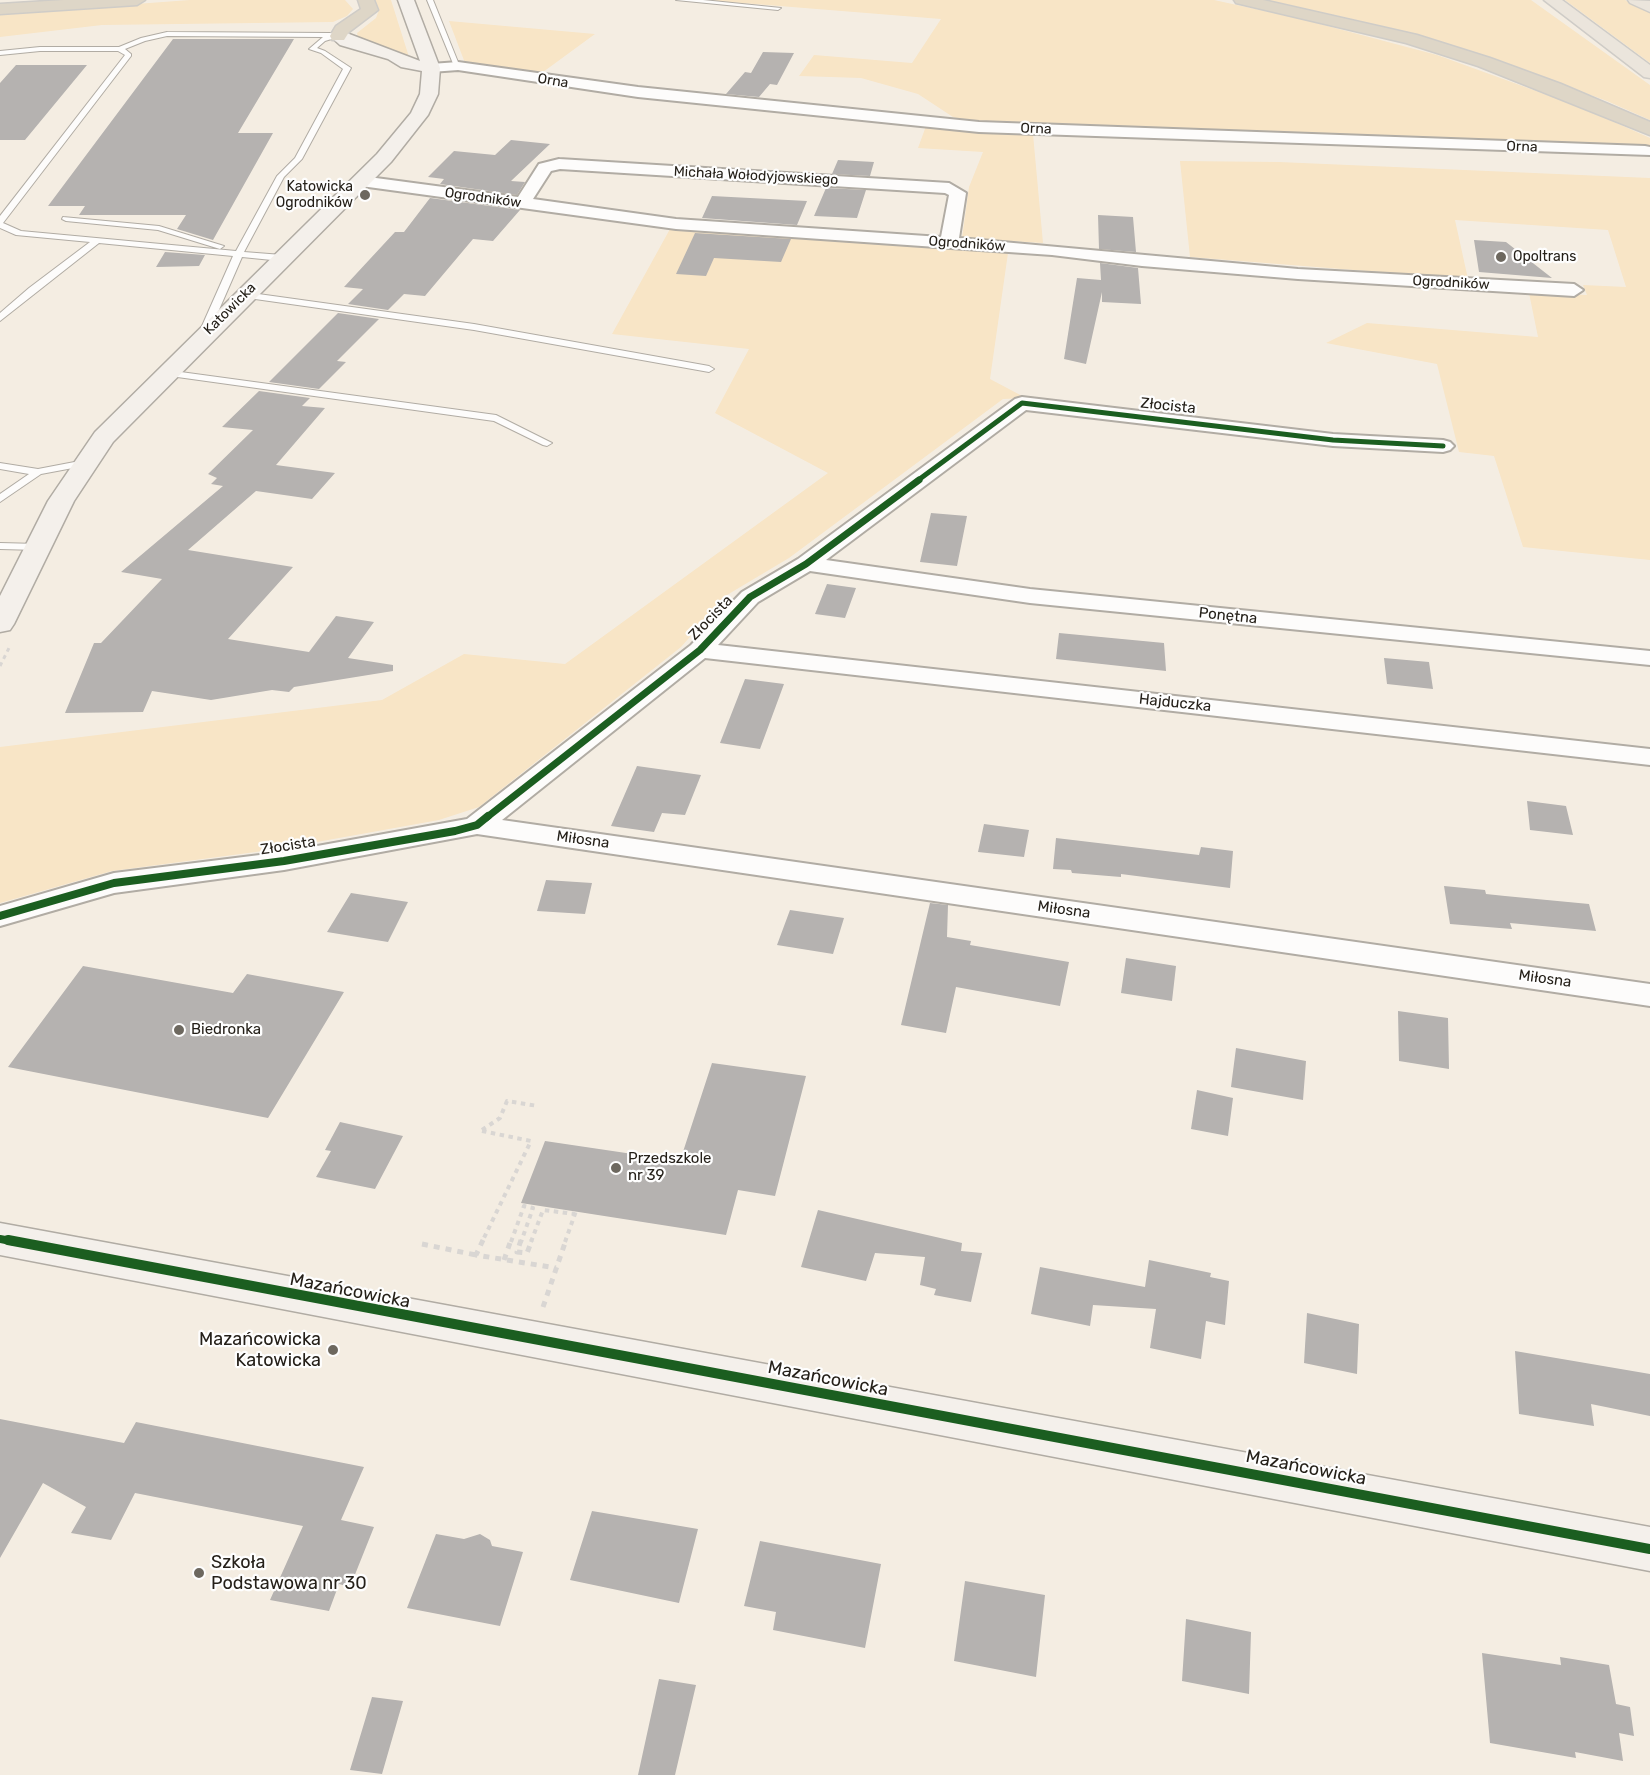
<!DOCTYPE html>
<html>
<head>
<meta charset="utf-8">
<style>
  body { margin:0 }
  canvas { display:block; background:#f4ede2 }
</style>
</head>
<body>
<canvas width="1650" height="1775"></canvas>
<script>
const ctx = document.querySelector('canvas').getContext('2d');
ctx.lineJoin = 'round';
function fillPath(path, color) {
  ctx.fillStyle = color;
  ctx.fill(path, 'evenodd');
}
function toPath(rows) {
  const path = new Path2D();
  for (const r of rows) {
    path.moveTo(r[0], r[1]);
    for (let i = 2; i < r.length; i += 2) path.lineTo(r[i], r[i + 1]);
  }
  return path;
}
function stroke(path, color, width, dash) {
  ctx.strokeStyle = color;
  ctx.lineWidth = width;
  ctx.lineCap = dash ? 'butt' : 'round';
  ctx.setLineDash(dash || []);
  ctx.stroke(path);
}
function drawText(font, color, halo, rows, align = 'center') {
  ctx.font = font + ' Rubik,sans-serif';
  ctx.lineWidth = 4.5;
  ctx.setLineDash([]);
  ctx.textBaseline = 'middle';
  ctx.strokeStyle = halo;
  ctx.fillStyle = color;
  for (const [text, x, y, turn = 0] of rows) {
    ctx.save();
    ctx.translate(x, y);
    ctx.rotate((+turn || 0) * Math.PI / 180);
    ctx.textAlign = isNaN(turn) ? turn : align;
    if (halo) ctx.strokeText(text, 0, 0);
    ctx.fillText(text, 0, 0);
    ctx.restore();
  }
}
fillPath(toPath([
  [190,0,345,0,353,9,347,16,333,22,102,25,0,37,0,14],
  [375,0,391,0,409,57,358,37,357,33,376,18,379,10],
  [705,0,1214,0,1301,19,1437,55,1583,108,1650,138,1650,147,970,123,953,117,918,94,861,78,799,76,814,55,912,63,941,19],
  [1263,0,1531,0,1650,85,1650,120,1607,101,1492,59,1348,18],
  [1565,0,1625,0,1650,12,1650,63],
  [449,21,595,34,539,75,465,63],
  [926,126,1033,134,1043,243,962,238,969,187,983,152,918,148],
  [1180,161,1279,162,1650,178,1650,560,1523,547,1494,456,1459,452,1437,364,1326,343,1367,323,1538,337,1529,293,1587,295,1583,285,1626,287,1608,230,1455,220,1468,279,1190,257],
  [670,229,1008,253,990,379,1026,398,1003,399,789,558,727,595,681,647,479,807,439,820,278,849,112,871,0,903,0,747,382,700,464,654,565,664,828,473,715,413,749,349,612,334]
]), '#f8e5c6');
fillPath(toPath([
  [173,39,294,39,238,133,273,133,213,240,177,229,186,215,79,215,85,206,48,206],
  [763,52,794,53,777,85,770,84,759,97,726,94,745,72,751,73],
  [16,65,87,65,25,140,0,140,0,83],
  [511,140,550,144,511,181,525,182,517,195,440,184,444,179,428,177,454,151,495,155],
  [838,160,874,162,870,176,832,174],
  [826,188,866,190,857,218,814,216],
  [712,196,807,201,797,225,702,218],
  [430,198,520,210,493,241,473,239,425,296,404,294,388,310,348,304,363,289,344,287,395,232,404,232],
  [1098,215,1133,217,1136,252,1099,249],
  [695,233,791,239,781,262,714,258,706,276,676,274],
  [1474,240,1506,242,1552,278,1479,272],
  [165,252,205,255,199,266,156,267],
  [1100,263,1138,268,1141,304,1102,302,1102,292,1086,364,1064,359,1077,278,1101,280],
  [338,313,379,319,337,361,346,362,319,389,269,382],
  [259,391,310,398,302,406,325,408,276,465,335,473,312,499,256,491,188,550,293,567,228,639,309,652,336,616,374,622,348,658,393,665,393,671,294,687,289,692,272,690,211,700,152,691,143,712,65,713,94,643,101,643,162,579,121,572,223,486,211,484,217,478,208,474,253,430,222,427],
  [931,513,967,516,957,566,920,562],
  [827,584,856,588,845,618,815,614],
  [1059,633,1164,643,1166,671,1056,659],
  [1384,658,1429,662,1433,689,1387,684],
  [745,679,784,684,760,749,720,743],
  [637,766,701,775,685,815,662,813,654,832,611,826],
  [1527,801,1566,806,1573,835,1530,830],
  [984,824,1029,830,1024,857,978,852],
  [1056,838,1199,855,1201,847,1233,851,1230,888,1121,874,1121,877,1072,873,1071,870,1053,869],
  [546,880,592,883,585,914,537,911],
  [1444,886,1485,890,1486,894,1505,896,1589,904,1596,931,1510,923,1512,929,1450,924],
  [351,893,408,902,388,942,327,932],
  [930,903,948,905,947,937,971,941,970,945,1069,962,1060,1006,956,987,946,1033,901,1025],
  [790,910,844,918,833,954,777,945],
  [1126,958,1176,966,1172,1001,1121,993],
  [83,966,233,993,247,974,344,992,268,1118,8,1067],
  [1398,1011,1448,1018,1449,1069,1399,1061],
  [1236,1048,1306,1061,1303,1100,1231,1087],
  [712,1063,806,1076,775,1196,738,1190,726,1235,521,1203,545,1141,680,1161],
  [1197,1090,1233,1098,1228,1136,1191,1129],
  [340,1122,403,1136,375,1189,316,1177,331,1151,325,1150],
  [818,1210,962,1243,961,1251,982,1253,971,1302,934,1295,936,1289,920,1285,925,1257,875,1253,866,1281,801,1267],
  [1149,1260,1211,1273,1210,1277,1229,1281,1225,1325,1206,1321,1201,1359,1150,1348,1156,1309,1093,1305,1090,1326,1031,1314,1040,1267,1145,1287],
  [1307,1313,1359,1324,1357,1374,1304,1363],
  [1515,1351,1650,1374,1650,1416,1591,1404,1594,1426,1519,1414],
  [0,1419,124,1443,136,1422,364,1467,341,1520,374,1527,350,1587,339,1584,329,1611,270,1600,303,1526,135,1493,111,1540,71,1533,86,1507,43,1483,0,1558],
  [592,1511,698,1529,679,1603,570,1580],
  [436,1534,464,1539,480,1534,490,1540,492,1546,523,1552,500,1626,407,1608],
  [760,1541,881,1564,865,1648,773,1630,776,1612,744,1606],
  [965,1581,1045,1595,1036,1677,954,1661],
  [1186,1619,1251,1632,1249,1694,1182,1681],
  [1482,1653,1561,1665,1560,1657,1609,1665,1616,1704,1630,1707,1634,1736,1619,1733,1623,1761,1575,1752,1576,1758,1490,1743],
  [659,1679,696,1685,675,1775,638,1775],
  [372,1697,403,1701,382,1774,350,1770]
]), '#b5b2b0');
const lane = toPath([
  [427,0,433,0,460,67,454,66,427,0],
  [676,0,703,0,781,8,778,10,676,0],
  [167,32,330,33,341,36,325,41,317,48,325,51,351,68,302,159,284,177,244,252,282,255,286,258,282,261,242,257,208,335,203,338,198,335,233,256,99,243,0,321,0,313,29,288,90,242,16,235,0,228,0,216,125,55,118,51,40,51,0,55,0,51,40,47,119,47,141,38,167,32],
  [167,36,323,37,309,49,321,53,343,69,295,158,277,176,236,251,21,231,3,223,131,56,131,54,125,49,145,41,167,36],
  [63,217,159,226,224,246,220,249,158,230,66,221,62,219,63,217],
  [244,292,474,324,709,366,714,369,709,372,474,330,241,297,241,293,244,292],
  [166,370,496,415,552,443,547,446,543,445,494,421,163,375,161,373,166,370],
  [85,460,90,463,89,465,41,474,0,502,0,494,29,474,0,469,0,463,38,469,85,460],
  [0,543,38,544,43,547,38,550,0,549,0,543]
]);
const street = toPath([
  [458,62,638,87,979,122,1645,146,1650,147,1650,155,979,132,638,97,458,70,431,72,424,68,431,64,458,62],
  [559,159,949,183,966,193,959,238,1298,269,1574,284,1583,290,1574,296,1298,279,1142,266,1052,255,676,229,361,186,353,181,361,176,518,197,539,164,559,159],
  [560,169,945,193,949,195,941,237,676,219,533,199,551,171,560,169],
  [1022,397,1333,434,1443,440,1450,442,1454,446,1450,450,1443,452,1333,446,1026,410,826,560,1030,589,1650,651,1650,665,1030,603,810,571,758,602,718,645,1650,749,1650,765,705,658,502,820,1650,984,1650,1006,477,834,284,870,114,893,0,926,0,906,114,873,284,852,467,819,691,645,742,592,798,559,1015,399,1022,397]
]);
const secondary = toPath([
  [398,0,414,0,440,68,438,94,428,115,391,162,113,442,74,501,14,624,10,630,0,632,0,596,48,501,95,432,377,154,411,113,420,94,422,71,401,67,388,59,340,45,330,36,338,31,344,32,420,61,398,0],
  [0,1223,1650,1527,1650,1571,0,1255,0,1223]
]);
const primary = toPath([
  [1544,0,1562,0,1650,65,1650,78,1644,77,1544,0],
  [1628,0,1650,1,1650,12,1630,3,1628,0]
]);
const highway = toPath([
  [64,0,145,0,137,5,0,14,0,4,64,0],
  [358,0,374,0,378,10,349,32,344,40,332,40,330,36,336,26,361,9,358,0],
  [1234,0,1263,0,1417,35,1490,58,1561,84,1650,122,1650,135,1478,66,1406,43,1236,3,1234,0]
]);
stroke(lane, '#b1aca4', 2);
stroke(street, '#b1aca4', 4);
stroke(secondary, '#b1aca4', 3);
stroke(primary, '#cfccc7', 3);
stroke(highway, '#cfccc7', 3);
stroke(toPath([
  [0,666,9,648]
]), '#d9d6d3', 3, [4, 4]);
stroke(toPath([
  [482,1130,500,1118,507,1101,538,1106],
  [482,1131,531,1141,482,1242],
  [511,1242,524,1206,533,1208,521,1242],
  [531,1242,543,1210,575,1214],
  [565,1242,576,1211]
]), '#d9d6d3', 4, [4.5, 4.5]);
stroke(toPath([
  [483,1240,476,1255,556,1268],
  [521,1240,517,1252,527,1253,532,1240],
  [422,1244,476,1255],
  [504,1260,511,1240],
  [543,1307,566,1240]
]), '#d9d6d3', 5, [6, 6]);
fillPath(lane, '#fdfcfb');
fillPath(street, '#fdfcfb');
fillPath(secondary, '#f4f0eb');
fillPath(primary, '#ebe5dc');
fillPath(highway, '#ded6c7');
stroke(toPath([
  [917,481,1022,403,1333,440,1443,446]
]), '#1b5e20', 5);
stroke(toPath([
  [486,818,700,650,750,597,806,564,919,480]
]), '#1b5e20', 7);
stroke(toPath([
  [0,916,114,883,284,861,455,831,477,825,488,816],
  [0,1239,16,1242]
]), '#1b5e20', 8);
stroke(toPath([
  [8,1240,1650,1549]
]), '#1b5e20', 10);
for (const [x, y, r, color] of [
  [365,195,6,"#6d685f"],
  [1501,257,6,"#6d685f"],
  [179,1030,6,"#6d685f"],
  [616,1168,6,"#6d685f"],
  [333,1350,6,"#6d685f"],
  [199,1573,6,"#6d685f"]
]) {
  const dot = new Path2D();
  dot.arc(x, y, r, 0, 2 * Math.PI);
  ctx.fillStyle = color;
  ctx.fill(dot);
  stroke(dot, '#fefefe', 2);
}
drawText('14px', '#252019', '#fefefe', [
  ["Orna",553,81,9],
  ["Orna",1036,129,2],
  ["Orna",1522,147,2],
  ["Michała Wołodyjowskiego",756,176,3],
  ["Ogrodników",483,198,8],
  ["Ogrodników",967,244,4],
  ["Ogrodników",1451,283,3],
  ["Katowicka",230,309,-45]
]);
drawText('14px', '#252019', '#fefefe', [
  ["Katowicka",353,187],
  ["Ogrodników",353,203],
  ["Opoltrans",1513,257,"left"]
], 'right');
drawText('15px', '#252019', '#fefefe', [
  ["Złocista",1168,406,6],
  ["Ponętna",1228,616,6],
  ["Złocista",711,618,-46],
  ["Hajduczka",1175,703,6],
  ["Miłosna",583,840,8],
  ["Złocista",288,846,-9],
  ["Miłosna",1064,910,8],
  ["Miłosna",1545,979,8]
]);
drawText('15px', '#252019', '#fefefe', [
  ["Biedronka",191,1030],
  ["Przedszkole",628,1159],
  ["nr 39",628,1176]
], 'left');
drawText('18px', '#252019', '#fefefe', [
  ["Mazańcowicka",350,1291,11],
  ["Mazańcowicka",828,1379,11],
  ["Mazańcowicka",1306,1468,11]
]);
drawText('18px', '#252019', '#fefefe', [
  ["Mazańcowicka",321,1340],
  ["Katowicka",321,1361],
  ["Szkoła",211,1563,"left"],
  ["Podstawowa nr 30",211,1584,"left"]
], 'right');
</script>
</body>
</html>
